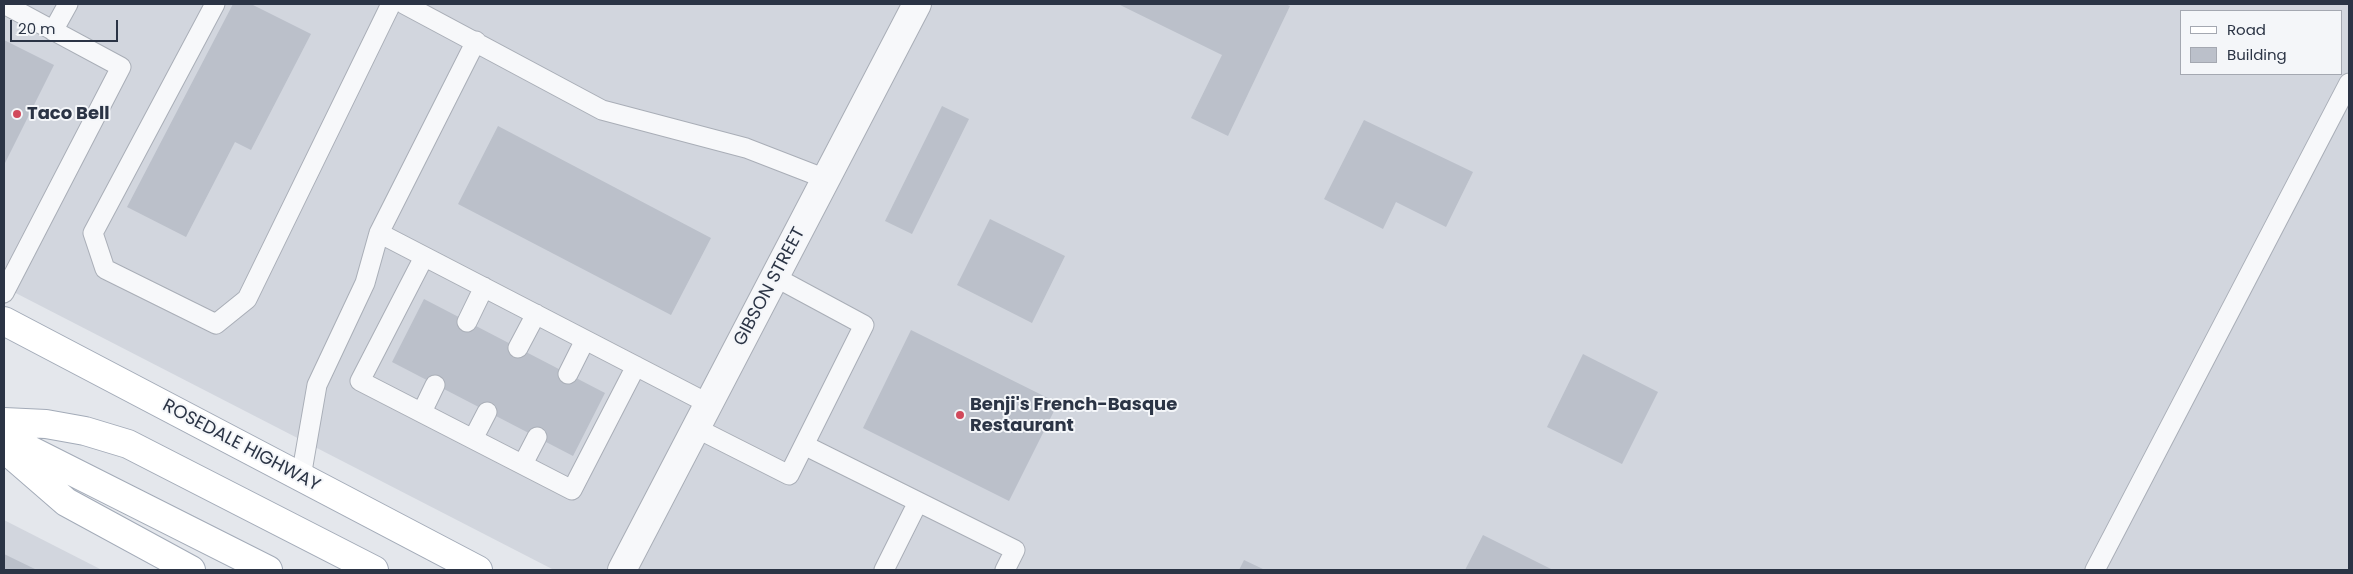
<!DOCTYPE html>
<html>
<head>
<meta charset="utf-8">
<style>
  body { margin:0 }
  #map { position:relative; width:2353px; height:574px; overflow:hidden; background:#e4e7ec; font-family:Poppins,sans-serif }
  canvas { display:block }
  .frame { position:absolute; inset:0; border:5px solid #2b3445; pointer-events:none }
  .legend { position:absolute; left:2180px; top:10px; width:162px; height:65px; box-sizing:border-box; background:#f4f6f9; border:1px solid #a4a8b1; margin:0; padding:6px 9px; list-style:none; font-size:15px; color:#2b3445 }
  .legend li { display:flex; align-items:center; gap:10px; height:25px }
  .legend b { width:25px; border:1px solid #a4a8b1 }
  .scale { position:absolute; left:10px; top:20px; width:108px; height:22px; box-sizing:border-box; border:2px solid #2b3445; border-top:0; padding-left:6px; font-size:15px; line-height:18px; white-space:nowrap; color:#2b3445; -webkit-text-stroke:4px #f4f6f9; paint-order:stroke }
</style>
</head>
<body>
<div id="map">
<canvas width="2353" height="574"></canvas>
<div class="frame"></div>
<ul class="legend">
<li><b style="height:6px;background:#fff"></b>Road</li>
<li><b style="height:14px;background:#bbc0ca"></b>Building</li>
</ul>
<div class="scale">20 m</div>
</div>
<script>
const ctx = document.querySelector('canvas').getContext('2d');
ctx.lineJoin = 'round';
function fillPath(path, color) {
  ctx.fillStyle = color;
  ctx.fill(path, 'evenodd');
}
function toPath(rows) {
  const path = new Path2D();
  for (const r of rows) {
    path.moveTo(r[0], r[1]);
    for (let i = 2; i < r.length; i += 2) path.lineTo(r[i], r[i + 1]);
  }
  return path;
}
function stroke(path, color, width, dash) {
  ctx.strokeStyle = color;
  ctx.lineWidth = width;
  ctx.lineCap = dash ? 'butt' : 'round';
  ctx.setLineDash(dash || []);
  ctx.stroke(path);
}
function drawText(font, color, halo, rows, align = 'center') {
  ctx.font = font + ' Poppins,sans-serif';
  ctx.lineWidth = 4;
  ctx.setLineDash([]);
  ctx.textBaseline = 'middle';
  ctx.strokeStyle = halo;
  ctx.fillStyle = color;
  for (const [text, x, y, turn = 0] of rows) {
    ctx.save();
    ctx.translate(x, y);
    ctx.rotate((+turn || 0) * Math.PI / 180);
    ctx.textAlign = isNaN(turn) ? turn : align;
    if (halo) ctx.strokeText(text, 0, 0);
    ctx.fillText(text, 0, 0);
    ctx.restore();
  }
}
fillPath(toPath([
  [4,4,2349,4,2349,570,554,570,4,287],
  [2182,11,2342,11,2342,74,2182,74],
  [4,520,102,570,4,570]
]), '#d2d6de');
fillPath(toPath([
  [233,4,251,4,311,34,251,150,235,142,186,237,127,207],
  [1118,4,1285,4,1290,6,1228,136,1191,118,1222,55],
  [4,40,54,65,4,165],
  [942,106,969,119,912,234,885,221],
  [1364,120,1473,172,1446,227,1396,202,1383,229,1324,199],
  [498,126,711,238,671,315,458,204],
  [990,219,1065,256,1032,323,957,285],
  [424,299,605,393,573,456,392,362],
  [911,330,1058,403,1009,501,863,428],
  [1583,354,1658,392,1622,464,1547,427],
  [1483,535,1553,570,1465,570],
  [4,554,37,570,4,570],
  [1244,560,1265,570,1239,570]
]), '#bbc0ca');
const lane = toPath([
  [4,4,121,67,4,293],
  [215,4,93,233,105,269,216,324,247,299,391,4],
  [404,4,602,110,746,148,826,179],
  [53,31,68,4],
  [379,233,709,404],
  [424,257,360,381,572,490,636,366],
  [775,277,864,325,804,445],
  [467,322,484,287],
  [518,348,536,314],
  [568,374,585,340],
  [422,412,435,385],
  [696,428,789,475,804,445,1015,550,1005,570],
  [473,439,487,412],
  [523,464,537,437],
  [301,477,317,385,365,283,379,233,476,41],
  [884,570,918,502],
  [2095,570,2349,83]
]);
const street = toPath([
  [622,570,917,4]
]);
const primary = toPath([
  [4,321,478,570],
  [4,422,46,424,85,431,128,444,374,570],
  [4,437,268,570],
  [5,449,66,502,191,570]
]);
stroke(lane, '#a9aeb7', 21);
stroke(street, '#a9aeb7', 30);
stroke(primary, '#a3abb8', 30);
stroke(lane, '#f7f8fa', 19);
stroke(street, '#f7f8fa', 28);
stroke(primary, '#fff', 28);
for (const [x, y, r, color] of [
  [17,114,5,"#d1495b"],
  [960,415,5,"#d1495b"]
]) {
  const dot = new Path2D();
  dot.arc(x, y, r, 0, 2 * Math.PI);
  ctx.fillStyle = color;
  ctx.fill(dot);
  stroke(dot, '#f4f6f9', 2);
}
drawText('bold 18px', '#2b3445', '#f4f6f9', [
  ["Taco Bell",27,114],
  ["Benji's French-Basque",970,405],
  ["Restaurant",970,426]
], 'left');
drawText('18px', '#2b3445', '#f4f6f9', [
  ["GIBSON STREET",770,287,-62],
  ["ROSEDALE HIGHWAY",241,446,28]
]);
</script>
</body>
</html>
